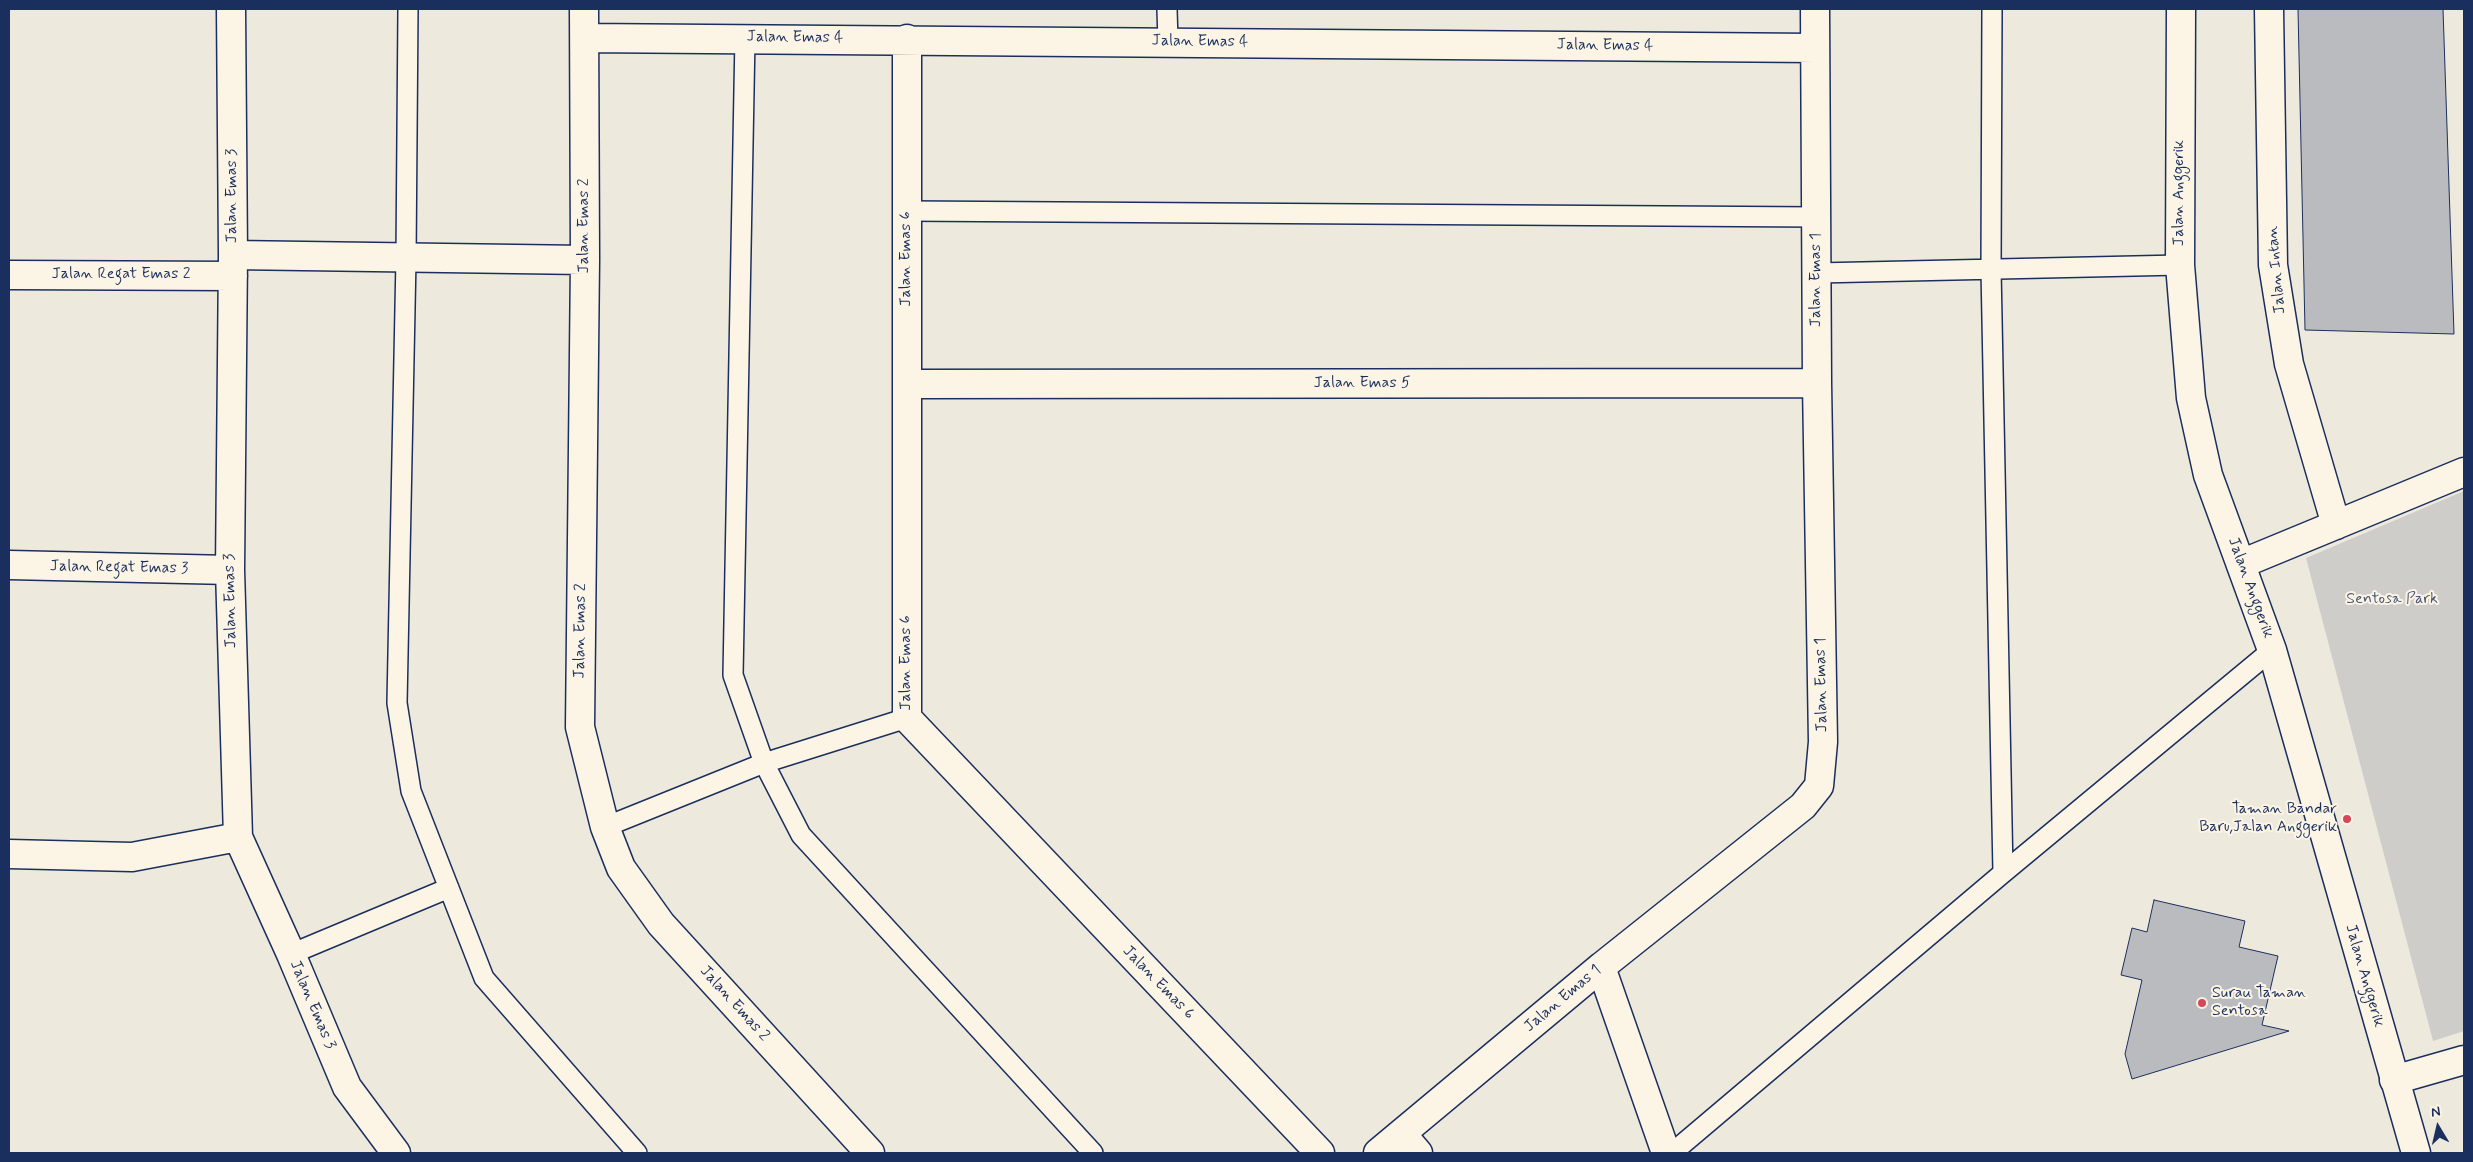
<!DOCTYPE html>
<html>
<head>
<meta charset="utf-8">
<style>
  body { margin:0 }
  #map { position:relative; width:2473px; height:1162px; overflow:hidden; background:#eee9dd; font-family:Mynerve,sans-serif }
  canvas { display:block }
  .frame { position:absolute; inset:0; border:10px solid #1b2f5e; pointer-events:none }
  .north { position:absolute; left:2413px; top:1102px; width:50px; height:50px; -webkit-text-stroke:4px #fcf5e5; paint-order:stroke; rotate:351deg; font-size:14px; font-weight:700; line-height:20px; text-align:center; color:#1b2f5e }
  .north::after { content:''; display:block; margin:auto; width:18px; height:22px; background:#1b2f5e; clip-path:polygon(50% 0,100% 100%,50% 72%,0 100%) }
</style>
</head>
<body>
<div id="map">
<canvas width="2473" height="1162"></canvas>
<div class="frame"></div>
<div class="north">N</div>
</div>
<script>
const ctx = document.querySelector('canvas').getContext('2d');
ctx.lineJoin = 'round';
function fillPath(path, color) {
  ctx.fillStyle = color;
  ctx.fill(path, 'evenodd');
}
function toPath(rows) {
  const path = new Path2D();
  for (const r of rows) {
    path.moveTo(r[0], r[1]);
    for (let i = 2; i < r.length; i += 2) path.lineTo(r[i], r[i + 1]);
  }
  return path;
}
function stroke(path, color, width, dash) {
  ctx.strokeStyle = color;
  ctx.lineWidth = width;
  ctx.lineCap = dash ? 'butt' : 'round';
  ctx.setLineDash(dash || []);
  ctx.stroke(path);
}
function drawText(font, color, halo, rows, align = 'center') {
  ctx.font = font + ' Mynerve,sans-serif';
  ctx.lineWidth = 4;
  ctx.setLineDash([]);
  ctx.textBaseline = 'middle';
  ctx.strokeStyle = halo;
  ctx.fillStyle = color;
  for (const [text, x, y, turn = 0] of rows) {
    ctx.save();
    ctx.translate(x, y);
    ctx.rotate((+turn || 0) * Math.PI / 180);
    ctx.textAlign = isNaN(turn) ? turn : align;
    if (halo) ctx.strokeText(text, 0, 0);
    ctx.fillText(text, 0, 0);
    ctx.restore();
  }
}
fillPath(toPath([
  [2464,491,2464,1031,2433,1041,2306,558]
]), '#cfcdca');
const building = toPath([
  [2298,9,2443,9,2454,334,2305,330,2298,9],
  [2154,900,2245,921,2239,947,2278,956,2262,1025,2289,1031,2132,1079,2125,1054,2142,980,2121,975,2132,928,2147,932,2154,900]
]);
fillPath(building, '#babbbe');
stroke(building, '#1b2f5e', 1);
const service = toPath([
  [408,9,406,259,397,703,411,791,484,978,637,1153],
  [1167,9,1168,42],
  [1992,9,1991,269,2003,873],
  [745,37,733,675,764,763,801,835,1093,1153],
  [907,211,1816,217],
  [1817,273,2180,265],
  [605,827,764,763,907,718],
  [291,954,449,888],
  [1672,1153,2003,873,2272,650]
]);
const minor = toPath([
  [231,9,233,255,230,570,238,837,291,954,347,1087,396,1153],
  [584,9,585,260,580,727,605,827,621,868,661,924,870,1153],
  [2269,9,2273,265,2289,364,2336,525],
  [585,38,1815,48],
  [907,39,907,718,1320,1153],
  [233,255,585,260],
  [9,275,233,276],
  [907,384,1817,383],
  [2241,564,2464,472],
  [9,565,230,570],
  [9,854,132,857,238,837],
  [1601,967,1666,1153],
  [2394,1080,2464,1060],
  [1402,1134,1418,1153],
  [1378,1153,1601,967,1803,806,1819,786,1823,742,1817,383,1815,9]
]);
const tertiary = toPath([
  [2181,9,2180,265,2191,398,2208,475,2272,650,2416,1153]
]);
stroke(service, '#1b2f5e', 22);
stroke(minor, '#1b2f5e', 31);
stroke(tertiary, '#1b2f5e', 31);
stroke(service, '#fcf5e5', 19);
stroke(minor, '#fcf5e5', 28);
stroke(tertiary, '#fcf5e5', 28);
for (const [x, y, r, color] of [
  [2347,819,5,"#d1495b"],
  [2202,1003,5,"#d1495b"]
]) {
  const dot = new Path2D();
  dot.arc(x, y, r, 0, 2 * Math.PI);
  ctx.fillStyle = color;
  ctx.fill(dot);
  stroke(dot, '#fcf5e5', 2);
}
drawText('16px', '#1b2f5e', '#fcf5e5', [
  ["Jalan Emas 4",795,38,1],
  ["Jalan Emas 4",1200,42,1],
  ["Jalan Emas 4",1605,46,1],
  ["Jalan Anggerik",2180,193,-90],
  ["Jalan Emas 3",233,196,-90],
  ["Jalan Emas 2",585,226,-90],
  ["Jalan Emas 6",907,259,-90],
  ["Jalan Intan",2277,270,-95],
  ["Jalan Regat Emas 2",121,275],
  ["Jalan Emas 1",1817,280,-90],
  ["Jalan Emas 5",1362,384],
  ["Jalan Regat Emas 3",119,568,1],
  ["Jalan Anggerik",2250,588,70],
  ["Jalan Emas 3",231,601,-91],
  ["Jalan Emas 2",581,631,-89],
  ["Jalan Emas 6",907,663,-90],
  ["Jalan Emas 1",1822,685,-91],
  ["Jalan Anggerik",2364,976,74],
  ["Jalan Emas 6",1158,983,46],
  ["Jalan Emas 1",1563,999,-40],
  ["Jalan Emas 2",734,1004,48],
  ["Jalan Emas 3",312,1005,67]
]);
drawText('16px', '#485679', '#fcf5e5', [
  ["Sentosa Park",2392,600]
]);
drawText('16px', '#1b2f5e', '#fcf5e5', [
  ["Taman Bandar",2337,810],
  ["Baru,Jalan Anggerik",2337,828],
  ["Surau Taman",2212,994,"left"],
  ["Sentosa",2212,1012,"left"]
], 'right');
</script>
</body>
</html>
